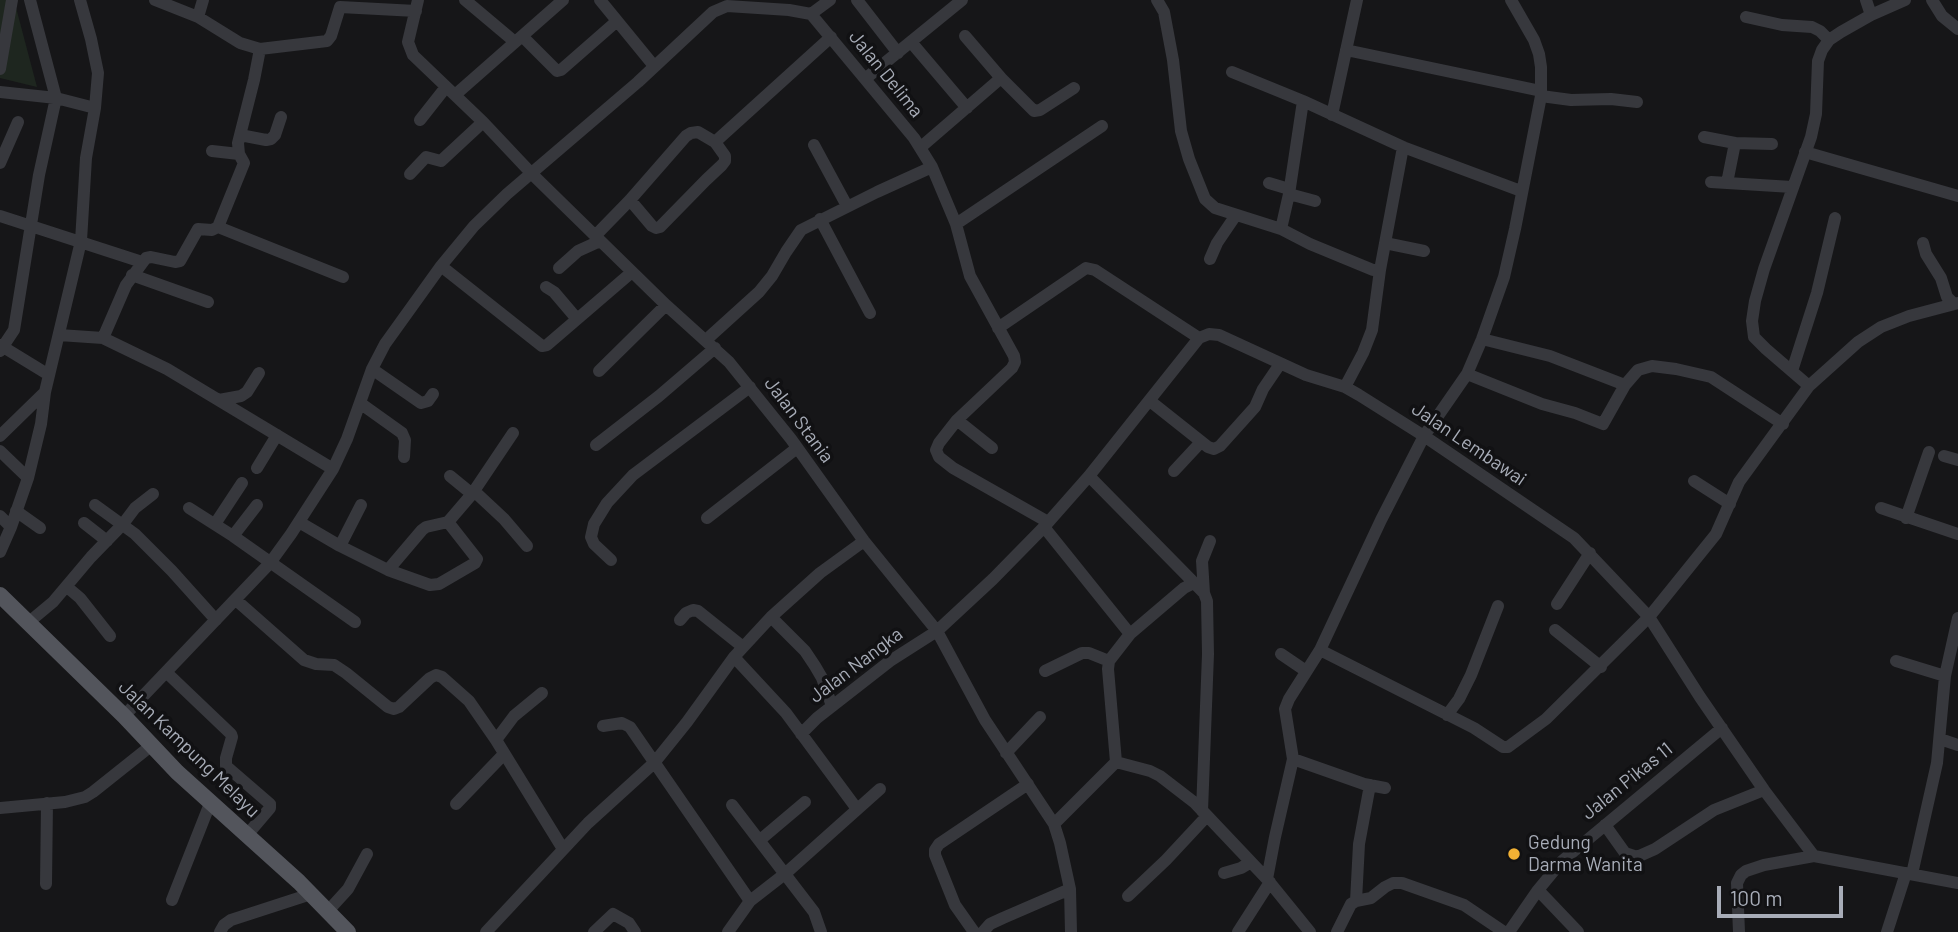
<!DOCTYPE html>
<html>
<head>
<meta charset="utf-8">
<style>
  body { margin:0 }
  #map { position:relative; width:1958px; height:932px; overflow:hidden; background:#161618; font-family:Barlow,sans-serif }
  canvas { display:block }
  .scale { position:absolute; left:1717px; top:886px; width:126px; height:32px; box-sizing:border-box; border:4px solid #a8adb8; border-top:0; padding-left:9px; font-size:21px; line-height:24px; white-space:nowrap; color:#a8adb8; -webkit-text-stroke:5px #111113; paint-order:stroke }
</style>
</head>
<body>
<div id="map">
<canvas width="1958" height="932"></canvas>
<div class="scale">100 m</div>
</div>
<script>
const ctx = document.querySelector('canvas').getContext('2d');
ctx.lineJoin = 'round';
function fillPath(path, color) {
  ctx.fillStyle = color;
  ctx.fill(path, 'evenodd');
}
function toPath(rows) {
  const path = new Path2D();
  for (const r of rows) {
    path.moveTo(r[0], r[1]);
    for (let i = 2; i < r.length; i += 2) path.lineTo(r[i], r[i + 1]);
  }
  return path;
}
function stroke(path, color, width, dash) {
  ctx.strokeStyle = color;
  ctx.lineWidth = width;
  ctx.lineCap = dash ? 'butt' : 'round';
  ctx.setLineDash(dash || []);
  ctx.stroke(path);
}
function drawText(font, color, halo, rows, align = 'center') {
  ctx.font = font + ' Barlow,sans-serif';
  ctx.lineWidth = 7;
  ctx.setLineDash([]);
  ctx.textBaseline = 'middle';
  ctx.strokeStyle = halo;
  ctx.fillStyle = color;
  for (const [text, x, y, turn = 0] of rows) {
    ctx.save();
    ctx.translate(x, y);
    ctx.rotate((+turn || 0) * Math.PI / 180);
    ctx.textAlign = isNaN(turn) ? turn : align;
    if (halo) ctx.strokeText(text, 0, 0);
    ctx.fillText(text, 0, 0);
    ctx.restore();
  }
}
fillPath(toPath([
  [0,0,14,0,37,87,0,78]
]), '#1e261f');
stroke(toPath([
  [155,0,198,17,240,43,260,49,327,41,331,36,340,7,416,11],
  [418,0,408,42,413,55,483,122,532,174,666,305,729,362,791,439,864,541,937,631,985,720,1054,824,1060,843,1070,889,1071,932],
  [465,0,515,42],
  [600,0,654,66],
  [857,0,898,53],
  [1157,0,1164,12,1173,60,1181,131,1189,159,1205,199,1215,208,1281,229,1310,244,1373,270,1380,270],
  [1866,0,1871,15],
  [1932,0,1942,16,1958,29],
  [811,14,830,0],
  [198,17,203,0],
  [1746,17,1782,25,1812,27,1820,31,1829,40],
  [522,36,557,71,561,70,617,21],
  [965,36,1001,78],
  [911,42,967,108],
  [1346,50,1541,91],
  [0,69,12,0],
  [1232,72,1303,101,1403,147,1521,191],
  [865,79,962,0],
  [0,92,56,98,95,108],
  [455,95,563,0],
  [1541,96,1571,100,1611,99,1637,102],
  [1332,115,1357,0],
  [420,120,446,87],
  [240,135,266,140,271,139,275,135,281,117],
  [1704,137,1735,143],
  [814,145,847,206],
  [921,147,1001,78,1034,111,1040,110,1074,88],
  [212,151,239,154],
  [1805,152,1958,196],
  [0,163,18,122],
  [932,167,956,224,970,276,1014,356,1015,362,1012,368,957,420,939,443,936,450,939,457,953,468,1048,522],
  [410,174,426,157,441,161,483,122],
  [1711,182,1792,187],
  [1269,183,1289,189],
  [1727,183,1735,143,1772,144],
  [1289,194,1315,201],
  [630,200,652,226,656,228,660,227,706,180,722,165,725,161,725,156,715,142],
  [0,216,142,262],
  [820,219,870,313],
  [956,224,1102,126],
  [218,227,343,277],
  [1281,229,1289,194,1303,101],
  [595,236,630,200,686,136,691,133,698,132,715,142,831,37],
  [1385,243,1424,251],
  [1923,243,1926,254,1941,278,1947,297,1954,304],
  [1210,259,1217,243,1236,215],
  [441,266,542,346,547,345,632,272],
  [559,268,578,251,600,241],
  [132,275,208,302],
  [546,287,554,292,577,319],
  [998,328,1086,268,1095,270,1199,338],
  [59,335,103,338,167,369,333,469],
  [103,338,126,285,146,258,151,257,175,262,180,261,198,229,212,230,218,227,244,163,239,154,238,143,254,80,260,49],
  [1482,339,1550,356,1625,385],
  [0,345,49,375],
  [0,351,14,330,39,175,56,98,30,0],
  [372,369,421,403,428,401,433,394],
  [599,371,666,305],
  [1792,371,1817,293,1835,218],
  [1467,374,1542,404,1575,413,1603,424,1625,385,1638,370,1652,366,1676,369,1711,377,1783,424],
  [1809,386,1766,349,1754,337,1752,321,1755,301,1764,269,1811,137,1816,114,1818,61,1822,50,1829,40,1841,32,1871,15,1905,0],
  [1345,387,1363,353,1372,330,1380,270,1403,147],
  [219,400,241,396,247,392,259,373],
  [1150,401,1208,447,1214,449,1220,446,1255,407,1263,389,1280,364],
  [360,403,402,433,405,440,404,457],
  [957,420,992,448],
  [0,436,45,392],
  [596,445,659,396,715,348],
  [0,451,28,478],
  [1944,456,1958,460],
  [257,468,277,435],
  [1174,471,1201,442],
  [450,476,472,494],
  [1089,476,1204,593,1207,601,1208,654,1202,811],
  [1694,481,1730,504],
  [474,491,504,519,527,546],
  [95,505,135,534,172,571,216,620],
  [189,508,233,536,355,622],
  [1881,508,1958,534],
  [16,511,40,528],
  [0,516,11,527],
  [707,518,797,448],
  [1906,518,1929,452],
  [299,522,340,546,388,570,430,585,439,584,475,563,477,559,448,522,426,527,422,530,388,570],
  [448,522,472,494,513,433],
  [84,523,107,541],
  [215,524,242,483],
  [1044,527,1130,634],
  [233,536,257,505],
  [340,546,361,505],
  [0,552,11,527,28,478,41,424,45,392,81,241,86,158,95,108,98,73,91,39,80,0],
  [611,560,594,544,591,537,594,524,607,503,633,475,750,387],
  [67,587,80,598,110,636],
  [1204,593,1202,561,1210,541],
  [236,600,304,660,316,664,334,665,346,673,388,707,394,709,399,707,430,678,436,675,442,677,469,701,496,740,563,849],
  [1557,604,1590,553],
  [771,617,805,651,815,666,822,678,832,706],
  [680,620,686,613,693,610,698,611,743,647],
  [29,622,53,602,91,557,123,524,135,508,153,494],
  [1555,630,1601,667],
  [1320,650,1474,728,1503,747,1508,747,1546,719,1649,617,1716,534,1739,482,1809,386,1858,342,1881,327,1909,316,1958,303],
  [1281,654,1306,671],
  [734,657,786,713,857,809],
  [1896,661,1945,676],
  [1045,671,1082,653,1089,653,1109,661],
  [166,672,231,734,232,737,226,758,226,766,270,804,270,808,247,835],
  [1447,715,1459,699,1471,675,1498,606],
  [124,716,270,563,291,534,333,469,347,439,372,369,385,344,441,266,474,226,507,194,638,82,713,12,727,6,789,10,811,14,914,138,932,167,877,192,801,230,786,252,772,276,759,292,706,340],
  [603,726,622,723,630,727,750,901],
  [801,734,817,718,890,661,937,631,993,579,1044,527,1089,476,1199,338,1209,334,1219,335,1306,375,1345,387,1359,395,1424,436,1574,538,1649,617,1700,697,1764,790,1814,856,1958,883],
  [1940,739,1958,745],
  [496,740,514,716,542,693],
  [1006,753,1040,717],
  [1293,759,1364,784,1385,788],
  [1116,762,1108,669,1109,661,1130,634,1184,588,1194,583],
  [456,804,504,754],
  [732,805,814,912,821,932],
  [0,808,65,802,85,797,93,792,152,745],
  [1054,824,1116,762,1150,771,1160,776,1195,803,1267,879,1310,932],
  [1605,825,1625,853,1637,857,1655,849,1714,810,1764,790],
  [760,840,805,802],
  [1224,873,1241,868,1251,862],
  [1912,874,1937,763,1945,676,1958,618],
  [1267,879,1275,837,1293,759,1285,709,1289,699,1320,650,1381,520,1424,436,1467,374,1482,339,1504,277,1515,229,1541,96,1541,67,1539,54,1534,40,1511,0],
  [46,884,47,803],
  [1538,890,1578,932],
  [1128,896,1166,860,1207,816],
  [172,900,211,801],
  [1356,901,1359,844,1370,785],
  [327,912,348,889,367,854],
  [220,932,224,925,231,920,311,894],
  [486,932,588,823,654,763,687,722,734,657,771,617,820,573,864,541],
  [594,932,613,914,629,923,635,932],
  [728,932,750,901,786,873,880,789],
  [974,932,955,905,935,855,935,850,939,844,1028,784],
  [983,932,990,924,1003,918,1070,889],
  [1238,932,1270,882],
  [1337,932,1351,904,1356,901,1371,898,1385,887,1393,883,1402,883,1464,905,1504,932],
  [1509,932,1538,890,1562,861,1722,728],
  [1739,932,1737,883,1741,875,1746,871,1764,865,1814,856],
  [1887,932,1906,873]
]), '#37383d', 12);
stroke(toPath([
  [0,595,124,716,177,772,299,882,348,932]
]), '#53555c', 16);
for (const [x, y, r, color] of [
  [1514,854,7,"#f2b134"]
]) {
  const dot = new Path2D();
  dot.arc(x, y, r, 0, 2 * Math.PI);
  ctx.fillStyle = color;
  ctx.fill(dot);
  stroke(dot, '#111113', 2.5);
}
drawText('19px', '#a8adb8', '#111113', [
  ["Jalan Delima",886,74,51],
  ["Jalan Stania",799,420,53],
  ["Jalan Lembawai",1469,444,34],
  ["Jalan Nangka",856,665,-37],
  ["Jalan Kampung Melayu",189,749,44],
  ["Jalan Pikas 11",1627,781,-39]
]);
drawText('19px', '#a8adb8', '#111113', [
  ["Gedung",1528,843],
  ["Darma Wanita",1528,865]
], 'left');
</script>
</body>
</html>
